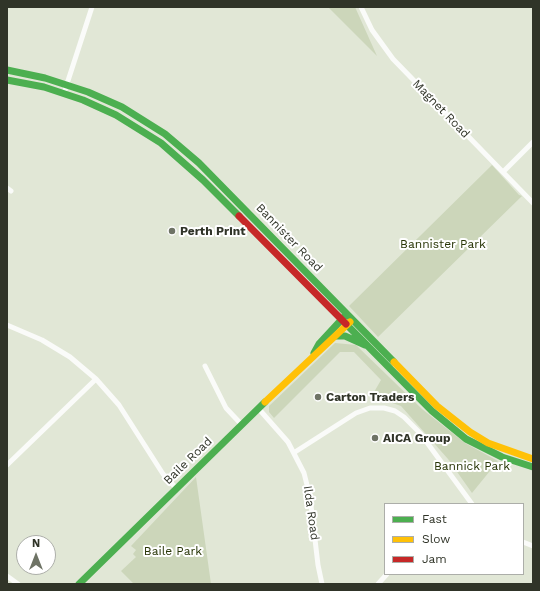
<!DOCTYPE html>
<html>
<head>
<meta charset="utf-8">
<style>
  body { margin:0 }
  #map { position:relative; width:540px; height:591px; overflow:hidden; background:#e1e7d6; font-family:"Work Sans",sans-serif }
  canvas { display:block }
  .frame { position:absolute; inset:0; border:8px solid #303428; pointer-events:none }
  .legend { position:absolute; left:384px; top:503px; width:140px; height:72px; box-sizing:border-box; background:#fff; border:1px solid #acaea9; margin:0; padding:5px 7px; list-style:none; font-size:12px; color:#303428 }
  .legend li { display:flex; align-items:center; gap:8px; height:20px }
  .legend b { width:20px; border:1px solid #acaea9 }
  .north { position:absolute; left:16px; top:535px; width:40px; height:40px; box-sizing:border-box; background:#fff; border:1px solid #acaea9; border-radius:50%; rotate:0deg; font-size:11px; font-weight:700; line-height:16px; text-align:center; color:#303428 }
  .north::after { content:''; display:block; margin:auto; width:14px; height:18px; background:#6e7365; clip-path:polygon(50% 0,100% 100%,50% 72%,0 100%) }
</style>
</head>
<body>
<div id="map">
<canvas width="540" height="591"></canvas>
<div class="frame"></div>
<ul class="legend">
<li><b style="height:5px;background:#4caf50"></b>Fast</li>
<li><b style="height:5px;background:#ffc107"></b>Slow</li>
<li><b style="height:5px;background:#c62828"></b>Jam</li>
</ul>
<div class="north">N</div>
</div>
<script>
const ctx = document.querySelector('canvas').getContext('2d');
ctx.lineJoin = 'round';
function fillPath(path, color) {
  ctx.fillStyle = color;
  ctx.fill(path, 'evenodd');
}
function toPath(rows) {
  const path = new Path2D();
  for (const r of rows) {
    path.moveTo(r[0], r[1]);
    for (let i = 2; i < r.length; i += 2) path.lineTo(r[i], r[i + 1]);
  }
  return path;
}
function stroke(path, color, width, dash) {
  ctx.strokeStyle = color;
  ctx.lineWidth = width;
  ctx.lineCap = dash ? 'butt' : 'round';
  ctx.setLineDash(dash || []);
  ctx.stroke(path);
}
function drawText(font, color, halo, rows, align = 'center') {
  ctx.font = font + ' "Work Sans",sans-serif';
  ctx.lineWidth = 4;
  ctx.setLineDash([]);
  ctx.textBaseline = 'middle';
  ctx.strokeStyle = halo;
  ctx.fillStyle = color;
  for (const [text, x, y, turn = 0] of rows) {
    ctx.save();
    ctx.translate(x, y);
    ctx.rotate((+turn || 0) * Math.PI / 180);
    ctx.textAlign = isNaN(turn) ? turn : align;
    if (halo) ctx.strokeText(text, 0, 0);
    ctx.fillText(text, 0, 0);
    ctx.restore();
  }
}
fillPath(toPath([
  [328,7,355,7,377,56],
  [492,165,519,195,522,196,378,337,349,306],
  [335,343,356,345,422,409,465,443,498,461,472,493,448,459,401,406,384,400,370,399,381,380,354,352,340,352,274,418,269,412,269,406],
  [196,477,211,584,134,584,121,571,136,557,133,554,136,550,131,546]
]), '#ccd6ba');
stroke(toPath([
  [361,7,372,30,393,59,533,203],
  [64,93,92,7],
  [503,172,533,142],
  [7,188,11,191],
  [7,325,42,340,70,357,96,379,119,405,163,474,176,488],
  [205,366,226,408,242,425],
  [258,408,288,442,304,473,310,497,318,565,322,584],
  [295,452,356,413,370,408,384,408,395,411,404,417,420,433,472,504],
  [7,465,96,379],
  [523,542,533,546],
  [7,576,18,584],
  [378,584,387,574]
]), '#fafbf9', 5);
stroke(toPath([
  [7,70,45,78,88,92,122,107,165,134,199,163,394,362],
  [7,80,44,87,83,100,116,115,161,143,203,180,239,216],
  [346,324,432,411,466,439,502,457,533,467],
  [336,336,345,336,365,345],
  [314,353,319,344,344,317],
  [79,584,265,402]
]), '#4caf50', 7);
stroke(toPath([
  [394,362,437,406,470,432,488,443,533,459],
  [265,402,350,322]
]), '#ffc107', 7);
stroke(toPath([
  [239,216,346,324]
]), '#c62828', 7);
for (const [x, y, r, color] of [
  [172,231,4,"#6e7365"],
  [318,397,4,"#6e7365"],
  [375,438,4,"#6e7365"]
]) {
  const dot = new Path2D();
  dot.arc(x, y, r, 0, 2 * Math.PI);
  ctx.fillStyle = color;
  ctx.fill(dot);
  stroke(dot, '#fff', 1.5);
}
drawText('12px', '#303428', '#fff', [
  ["Magnet Road",441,109,46],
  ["Bannister Road",289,238,46],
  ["Baile Road",188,461,-44],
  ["Ilda Road",311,513,82]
]);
drawText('bold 12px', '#303428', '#fff', [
  ["Perth Print",180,231],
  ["Carton Traders",326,397],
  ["AICA Group",383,438]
], 'left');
drawText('12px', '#283506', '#fff', [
  ["Bannister Park",443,244],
  ["Bannick Park",472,466],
  ["Baile Park",173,551]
]);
</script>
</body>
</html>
